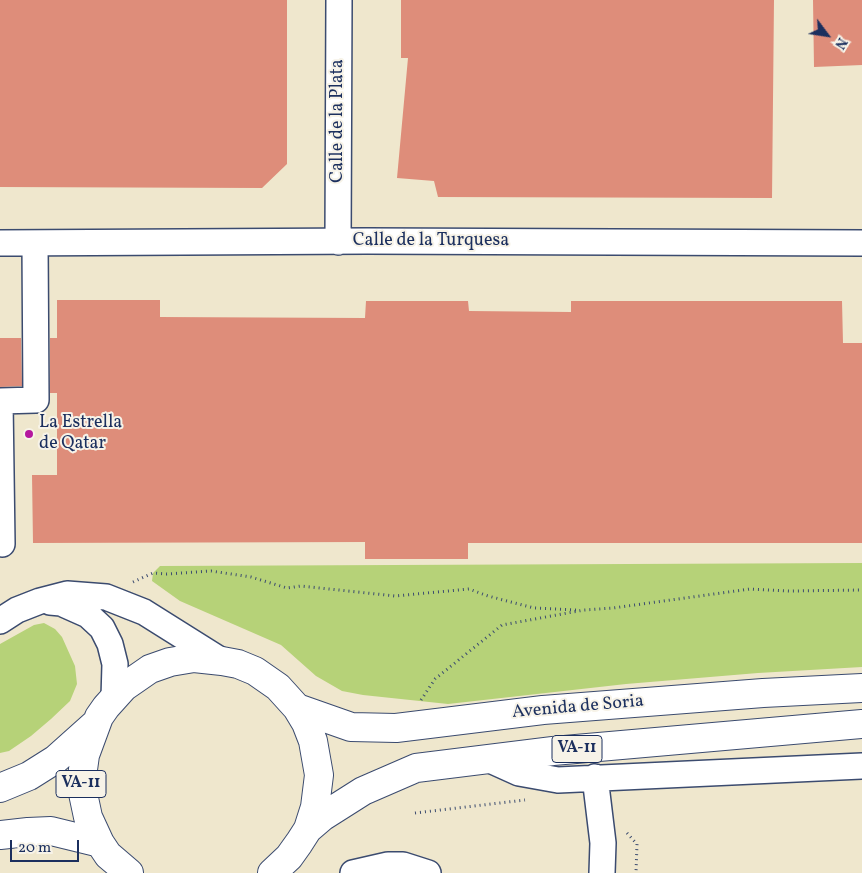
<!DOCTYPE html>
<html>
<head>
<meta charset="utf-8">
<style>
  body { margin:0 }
  #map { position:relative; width:862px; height:873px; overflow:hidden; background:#efe7cd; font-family:Vollkorn,serif }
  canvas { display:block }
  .north { position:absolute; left:802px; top:10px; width:50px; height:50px; -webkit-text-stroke:4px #f7f3e8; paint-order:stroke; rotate:121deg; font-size:14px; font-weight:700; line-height:20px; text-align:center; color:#1b2f5e }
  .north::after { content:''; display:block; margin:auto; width:18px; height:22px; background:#1b2f5e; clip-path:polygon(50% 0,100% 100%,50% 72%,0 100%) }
  .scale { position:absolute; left:10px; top:840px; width:69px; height:22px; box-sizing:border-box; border:2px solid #1b2f5e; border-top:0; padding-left:6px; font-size:15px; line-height:18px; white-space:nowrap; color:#1b2f5e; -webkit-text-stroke:4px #f7f3e8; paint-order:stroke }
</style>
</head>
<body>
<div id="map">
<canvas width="862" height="873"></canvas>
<div class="north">N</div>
<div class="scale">20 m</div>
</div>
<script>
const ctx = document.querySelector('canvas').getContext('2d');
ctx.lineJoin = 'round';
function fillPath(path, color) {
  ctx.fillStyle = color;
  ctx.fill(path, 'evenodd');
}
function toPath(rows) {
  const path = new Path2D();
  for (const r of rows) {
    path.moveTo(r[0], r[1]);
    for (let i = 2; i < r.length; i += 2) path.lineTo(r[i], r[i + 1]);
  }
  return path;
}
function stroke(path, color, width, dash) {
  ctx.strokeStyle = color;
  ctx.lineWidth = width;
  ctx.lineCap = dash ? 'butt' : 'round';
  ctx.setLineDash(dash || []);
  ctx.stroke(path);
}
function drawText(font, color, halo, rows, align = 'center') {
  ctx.font = font + ' Vollkorn,serif';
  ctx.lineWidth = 4;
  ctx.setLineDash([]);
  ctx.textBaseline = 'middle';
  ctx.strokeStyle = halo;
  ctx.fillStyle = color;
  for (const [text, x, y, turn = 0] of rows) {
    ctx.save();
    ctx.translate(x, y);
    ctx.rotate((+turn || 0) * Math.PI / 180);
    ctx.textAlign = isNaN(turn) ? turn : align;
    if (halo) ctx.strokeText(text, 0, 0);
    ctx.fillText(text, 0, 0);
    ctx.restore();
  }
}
fillPath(toPath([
  [862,563,862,667,758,673,626,684,448,704,363,695,342,691,316,676,281,645,180,601,152,581,153,573,160,566],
  [44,623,55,629,62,637,75,666,77,684,70,701,51,719,31,736,9,751,0,753,0,644,34,625]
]), '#b6d278');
fillPath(toPath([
  [0,0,287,0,287,164,262,188,0,187],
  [401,0,774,0,772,198,438,197,434,181,397,178,408,58,401,58],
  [813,0,862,0,862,65,814,67],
  [57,300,160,300,160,317,365,318,366,301,468,301,469,311,571,312,571,301,842,301,843,343,862,343,862,543,468,543,468,559,365,559,365,542,33,543,32,475,57,475,57,393,50,393,50,338,57,338],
  [0,338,21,338,22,386,0,387]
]), '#de8d7a');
const minor = toPath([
  [338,242,339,0],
  [0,243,367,241,862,243],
  [0,401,36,400,35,243],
  [0,401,2,544],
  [50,602,61,603,88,615,102,628,110,644,115,664,114,698],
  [0,621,17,610,40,601,67,594,106,597,144,612,222,661],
  [488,759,519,773,558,780,862,766],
  [595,777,603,843,602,873],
  [353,873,388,865,403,865,428,873]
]);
const highway = toPath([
  [297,708,351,727,396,728,543,710,763,693,862,688],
  [0,788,29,776,56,759,94,725],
  [308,829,322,817,363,791,416,768,553,751,862,724],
  [0,835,28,832,51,831,100,843],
  [129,873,108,855,100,843,88,817,81,784,85,755,99,717,106,707,124,687,150,669,170,662,194,658,222,661,238,664,255,671,278,687,297,708,306,723,313,741,319,775,315,807,308,829,299,843,289,857,272,873]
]);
stroke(minor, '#3b4b6f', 28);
stroke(highway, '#3b4b6f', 30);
stroke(toPath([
  [133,582,153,573,167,574,211,571,251,577,287,588,301,586,395,596,469,589,488,596,534,608,576,610],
  [421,700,435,679,502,625,584,610,613,608,750,589,790,591,862,590],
  [415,813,525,800],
  [627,833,637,844,636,873]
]), '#3b4b6f', 3, [1, 4]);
stroke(minor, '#fff', 25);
stroke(highway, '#fff', 28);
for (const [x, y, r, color] of [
  [29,434,5,"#b5179e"]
]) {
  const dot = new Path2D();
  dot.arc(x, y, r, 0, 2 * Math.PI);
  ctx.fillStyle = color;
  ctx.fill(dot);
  stroke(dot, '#f7f3e8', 2);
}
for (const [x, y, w] of [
  [577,749,50],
  [81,784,50]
]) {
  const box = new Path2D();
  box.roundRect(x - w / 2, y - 13.5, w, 27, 4);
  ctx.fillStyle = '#f7f3e8';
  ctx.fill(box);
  stroke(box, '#1b2f5e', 1);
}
drawText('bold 16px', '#1b2f5e', null, [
  ["VA-11",577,749],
  ["VA-11",81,784]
]);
drawText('18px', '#1b2f5e', '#f7f3e8', [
  ["Calle de la Plata",339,121,-90],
  ["Calle de la Turquesa",431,242],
  ["Avenida de Soria",578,708,-5]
]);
drawText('18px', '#1b2f5e', '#f7f3e8', [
  ["La Estrella",39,424],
  ["de Qatar",39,445]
], 'left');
</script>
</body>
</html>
